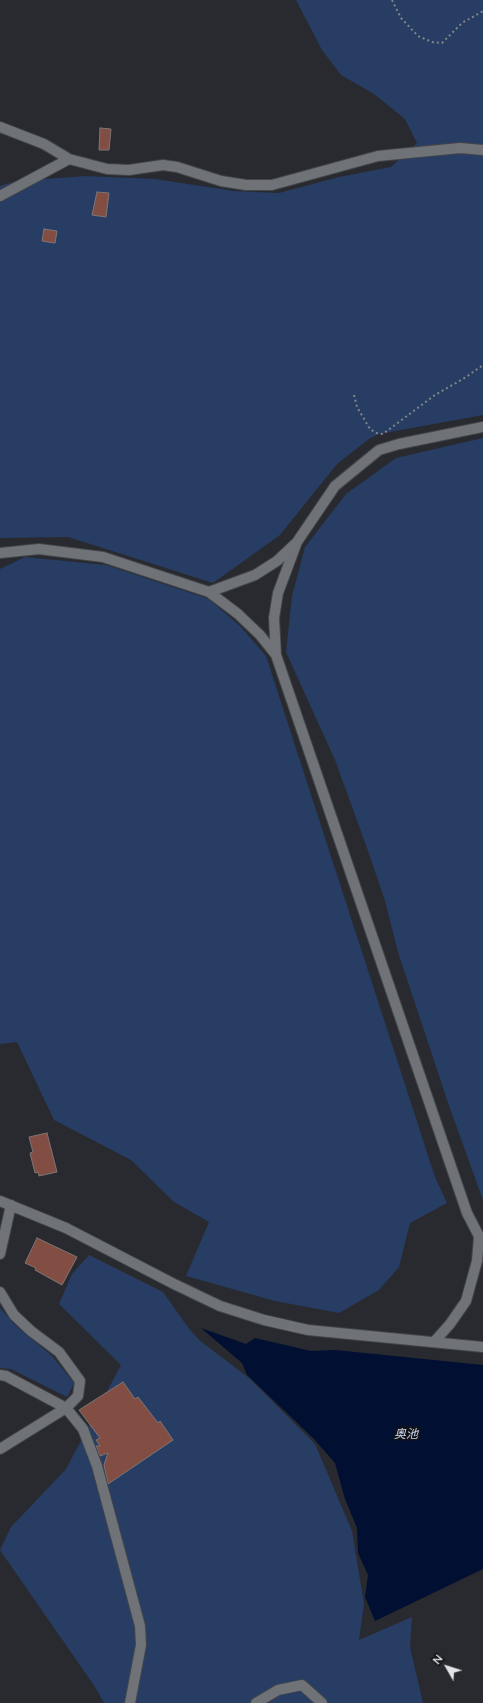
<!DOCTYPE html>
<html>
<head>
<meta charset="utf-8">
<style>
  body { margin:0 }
  #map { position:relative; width:483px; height:1703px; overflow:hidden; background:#282a2f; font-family:Lato,sans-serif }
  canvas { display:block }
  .north { position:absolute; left:427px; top:1647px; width:40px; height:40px; -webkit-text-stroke:3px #121315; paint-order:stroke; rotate:309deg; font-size:11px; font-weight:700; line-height:16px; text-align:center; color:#e2e4e7 }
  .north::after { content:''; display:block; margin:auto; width:14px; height:18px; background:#e2e4e7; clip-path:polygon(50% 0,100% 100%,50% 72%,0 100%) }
</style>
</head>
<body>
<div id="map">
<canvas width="483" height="1703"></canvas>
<div class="north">N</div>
</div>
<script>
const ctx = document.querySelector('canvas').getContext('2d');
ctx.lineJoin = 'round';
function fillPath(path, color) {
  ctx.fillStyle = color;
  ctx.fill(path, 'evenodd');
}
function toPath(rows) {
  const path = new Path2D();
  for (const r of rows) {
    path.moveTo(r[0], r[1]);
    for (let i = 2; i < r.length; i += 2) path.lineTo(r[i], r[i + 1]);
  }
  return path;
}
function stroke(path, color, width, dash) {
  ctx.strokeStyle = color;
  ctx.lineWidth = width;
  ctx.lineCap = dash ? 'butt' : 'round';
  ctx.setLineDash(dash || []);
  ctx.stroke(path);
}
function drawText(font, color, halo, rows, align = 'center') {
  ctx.font = font + ' Lato,"Noto Sans JP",sans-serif';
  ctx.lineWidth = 4;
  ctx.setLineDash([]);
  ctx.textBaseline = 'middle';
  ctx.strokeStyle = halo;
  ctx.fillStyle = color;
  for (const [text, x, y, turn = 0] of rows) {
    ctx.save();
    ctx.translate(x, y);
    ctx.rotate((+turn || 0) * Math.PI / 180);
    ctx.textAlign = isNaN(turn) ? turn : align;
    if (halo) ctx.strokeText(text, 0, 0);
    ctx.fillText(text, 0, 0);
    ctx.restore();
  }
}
fillPath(toPath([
  [296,0,483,0,483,415,379,434,369,439,337,464,280,535,213,583,68,537,0,538,0,186,16,181,86,176,155,179,234,191,279,193,339,177,391,167,417,143,405,119,374,94,341,75,322,50],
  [483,438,483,1200,448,1103,398,952,385,901,367,848,335,760,286,652,292,596,305,547,346,494,396,458],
  [25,557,106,565,209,599,241,627,266,656,435,1177,447,1203,410,1223,399,1267,379,1290,339,1313,275,1301,186,1276,209,1222,174,1202,131,1160,54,1120,17,1042,0,1044,0,569],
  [89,1255,163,1292,187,1326,199,1340,249,1378,315,1444,352,1531,364,1604,359,1640,412,1617,410,1647,423,1703,104,1703,95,1687,0,1550,11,1527,66,1469,121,1365,59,1304,72,1274],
  [0,1308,14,1324,52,1356,74,1383,67,1397,11,1369,0,1368]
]), '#273d64');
fillPath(toPath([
  [201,1328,246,1344,255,1338,311,1351,335,1350,483,1365,483,1569,375,1621,365,1597,368,1575,358,1553,357,1528,345,1499,335,1463,314,1439,247,1375,242,1363]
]), '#010f32');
const building = toPath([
  [100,128,111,129,109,150,99,150,100,128],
  [97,192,109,193,106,217,92,215,97,192],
  [44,229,57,231,55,243,42,241,44,229],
  [47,1133,57,1172,39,1176,38,1172,35,1173,30,1153,33,1152,29,1137,47,1133],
  [37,1238,77,1257,62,1285,35,1270,36,1268,25,1263,37,1238],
  [123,1382,135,1399,138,1397,158,1423,160,1421,173,1440,108,1484,104,1465,108,1453,100,1456,96,1446,100,1446,96,1440,100,1438,79,1410,123,1382]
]);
fillPath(building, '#824e44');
stroke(building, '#7e7675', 1);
const minor = toPath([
  [0,127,44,144,69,159,107,169,129,170,163,165,177,167,221,181,246,185,272,185,378,156,460,148,483,150],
  [0,196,69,159],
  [0,1254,11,1205],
  [0,1292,14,1315,31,1331,59,1352,80,1381,78,1396,66,1408,6,1376,0,1375],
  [0,1449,66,1408,83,1429,97,1466,140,1626,141,1645,130,1703],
  [256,1703,278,1690,302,1685,322,1703]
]);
const tertiary = toPath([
  [0,553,39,549,103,557,209,592,238,614,260,635,276,655,467,1213,483,1244],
  [209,592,255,575,277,561,295,544],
  [276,655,274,618,278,593,297,542,335,486,379,450,399,444,483,427],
  [0,1201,66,1228,174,1284,220,1306,264,1320,308,1330,483,1347],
  [434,1342,450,1324,466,1301,477,1261,479,1237]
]);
stroke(minor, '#434549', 12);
stroke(tertiary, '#434549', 12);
stroke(toPath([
  [392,0,401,18,418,36,432,42,442,43,462,23,483,11],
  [354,395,357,407,370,429,376,433,383,434,435,395,466,377,483,365]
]), '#838589', 2, [2, 3]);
stroke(minor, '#6f7378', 10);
stroke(tertiary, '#6f7378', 10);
drawText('italic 12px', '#c9d8f4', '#121315', [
  ["奥池",406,1434]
]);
</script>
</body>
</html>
